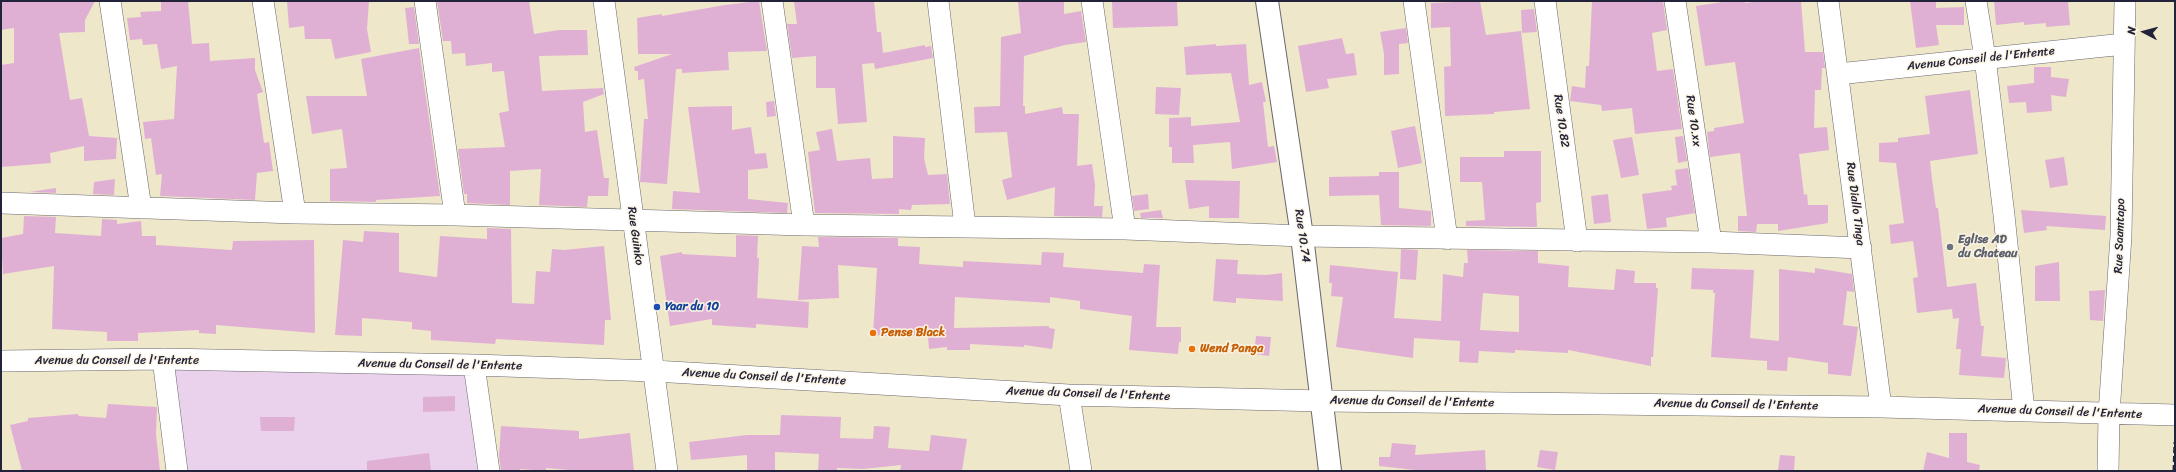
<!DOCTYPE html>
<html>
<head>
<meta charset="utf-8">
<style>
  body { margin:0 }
  #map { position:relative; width:2176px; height:472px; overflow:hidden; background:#efe7c9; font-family:Sriracha,sans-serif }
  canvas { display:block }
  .frame { position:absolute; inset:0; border:2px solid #22223b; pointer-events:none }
  .north { position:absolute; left:2124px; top:12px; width:40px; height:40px; -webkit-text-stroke:3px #fcf5e5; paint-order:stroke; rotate:276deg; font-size:11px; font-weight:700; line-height:16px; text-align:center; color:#22223b }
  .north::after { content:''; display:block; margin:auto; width:14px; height:18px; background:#22223b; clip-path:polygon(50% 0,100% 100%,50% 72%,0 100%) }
</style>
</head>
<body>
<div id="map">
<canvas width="2176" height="472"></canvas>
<div class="frame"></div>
<div class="north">N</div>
</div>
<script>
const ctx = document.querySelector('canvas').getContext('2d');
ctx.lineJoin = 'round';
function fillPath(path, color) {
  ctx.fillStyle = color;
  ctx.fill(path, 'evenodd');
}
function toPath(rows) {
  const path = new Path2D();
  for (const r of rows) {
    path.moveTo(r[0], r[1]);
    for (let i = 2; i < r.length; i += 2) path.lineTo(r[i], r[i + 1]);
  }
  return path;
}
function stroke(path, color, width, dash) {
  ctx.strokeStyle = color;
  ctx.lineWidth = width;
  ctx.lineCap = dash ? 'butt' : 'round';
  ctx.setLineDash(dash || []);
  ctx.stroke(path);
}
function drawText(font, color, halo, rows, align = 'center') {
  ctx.font = font + ' Sriracha,sans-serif';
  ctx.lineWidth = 3;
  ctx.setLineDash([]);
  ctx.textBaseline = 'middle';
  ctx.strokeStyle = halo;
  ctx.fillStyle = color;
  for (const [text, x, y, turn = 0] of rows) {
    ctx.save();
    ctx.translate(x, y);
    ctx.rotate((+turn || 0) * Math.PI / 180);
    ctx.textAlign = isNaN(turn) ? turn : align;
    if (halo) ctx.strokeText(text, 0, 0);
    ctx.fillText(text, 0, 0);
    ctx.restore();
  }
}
fillPath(toPath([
  [167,362,464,369,478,471,182,471]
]), '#ead1ec');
fillPath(toPath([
  [1,1,95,1,85,20,85,32,59,33,70,100,82,98,89,136,117,138,116,159,84,161,84,146,50,153,51,163,1,167,1,65,14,63,14,28,1,30],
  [161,1,188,1,192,44,209,43,210,61,255,58,255,70,263,92,257,94,264,143,269,142,273,171,257,173,255,200,160,196,162,174,156,175,151,138,145,139,143,122,174,119,177,66,161,69,157,44,143,45,142,39,130,40,127,18,141,17,140,12,161,11],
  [287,1,369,1,367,29,371,52,335,59,331,39,305,39,304,26,289,28],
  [437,1,529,1,534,34,559,30,587,30,588,55,539,56,542,91,603,88,604,94,583,102,585,132,597,130,604,178,609,178,608,196,588,196,587,207,539,205,541,169,510,171,510,205,467,203,467,194,464,194,458,149,505,147,499,113,509,111,504,71,492,72,492,63,466,66,465,53,452,54,451,41,443,41],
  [759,1,767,51,728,52,729,70,682,73,682,69,676,69,667,184,640,182,644,119,648,119,644,79,638,80,638,71,635,71,634,67,672,54,638,54,637,18,662,14,662,16,725,5],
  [794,1,874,1,877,32,881,32,883,53,925,45,925,47,931,46,933,58,875,69,874,63,862,64,867,122,838,124,835,88,816,88,816,56,792,58,787,24,797,24],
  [1029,1,1064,1,1064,14,1081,11,1086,42,1065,45,1024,56,1023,106,1025,106,1025,114,1062,107,1063,114,1079,114,1077,166,1092,164,1095,185,1094,206,1103,206,1102,217,1054,216,1055,187,1007,200,1002,180,1012,177,1007,132,975,133,974,107,1000,106,1001,37,1021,33,1018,2],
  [1480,1,1486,35,1521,31,1530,109,1494,112,1494,114,1445,116,1444,67,1451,66,1450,27,1431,28,1431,3],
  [1592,1,1663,1,1667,30,1652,33,1657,71,1673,69,1682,129,1635,134,1632,108,1602,111,1601,105,1570,101,1572,86,1585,88,1586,66,1589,66],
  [1729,1,1745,1,1745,3,1761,1,1801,1,1805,52,1823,52,1825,68,1822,68,1821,90,1815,90,1814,128,1827,127,1829,150,1799,154,1804,195,1807,194,1808,205,1828,205,1828,223,1778,231,1778,224,1757,224,1756,232,1738,231,1738,216,1747,216,1740,153,1710,157,1707,132,1714,131,1714,128,1744,123,1735,62,1705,66,1696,6],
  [1910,1,1936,1,1936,8,1964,7,1964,25,1936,25,1939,45,1916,48],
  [1994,1,2068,1,2070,25,2046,27,2046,23,2024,25,2024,22,1996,25],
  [1112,2,1177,2,1178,26,1113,28],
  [414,7,419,44,409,44,405,8],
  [1534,9,1537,32,1522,33,1521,10],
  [1406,28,1408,43,1399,44,1399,74,1384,75,1384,54,1380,32],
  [1342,38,1346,54,1354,53,1357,75,1327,79,1329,88,1306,92,1298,46],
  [1216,44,1216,46,1246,44,1249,85,1262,82,1266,102,1263,102,1268,147,1274,146,1277,162,1232,169,1230,142,1193,145,1194,163,1172,163,1172,147,1169,147,1169,118,1191,117,1191,126,1240,122,1231,73,1186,75,1184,47],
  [419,48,440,196,376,200,376,202,330,201,330,169,347,168,342,129,312,134,306,96,367,96,361,59],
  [2034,67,2051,67,2051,77,2069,79,2066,97,2051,95,2052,111,2027,113,2026,102,2009,103,2007,86,2034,83],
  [1156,87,1181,88,1179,115,1155,114],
  [1970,90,1978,154,1930,161,1932,179,1936,208,1938,208,1947,287,1976,283,1981,326,1984,326,1981,356,2006,358,2004,378,1959,375,1961,349,1956,349,1959,318,1953,319,1952,309,1917,313,1913,278,1918,277,1913,241,1891,244,1889,225,1904,223,1896,163,1879,162,1879,143,1898,142,1898,138,1930,134,1925,96],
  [774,101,776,116,767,117,766,102],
  [732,106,732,130,751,127,755,154,766,153,768,168,748,170,748,199,788,203,787,213,672,209,673,191,700,193,688,107],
  [1415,126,1422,163,1398,168,1391,131],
  [832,129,837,161,870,158,872,179,893,178,893,136,925,138,924,158,928,175,947,174,950,204,912,205,911,210,899,209,899,214,815,213,808,152,820,150,816,132],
  [1683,136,1687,161,1678,163,1675,137],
  [1632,137,1639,175,1621,178,1613,140],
  [1504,151,1541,151,1541,202,1536,203,1537,227,1466,226,1466,221,1485,220,1482,182,1460,182,1460,157,1504,157],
  [2064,157,2068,185,2050,188,2045,160],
  [1688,168,1695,213,1666,218,1667,227,1647,229,1642,194,1672,190,1671,186,1677,185,1675,170],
  [1379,172,1399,172,1399,208,1431,211,1431,226,1381,225,1379,195,1329,196,1329,177,1379,176],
  [115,179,114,195,93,194,94,182],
  [1185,180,1240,181,1239,218,1209,218,1209,206,1189,209],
  [56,188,56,193,29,192],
  [1148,194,1149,209,1134,211,1132,196],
  [1608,194,1611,222,1594,224,1591,196],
  [1161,210,1163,218,1141,218,1140,213],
  [2021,210,2106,216,2105,230,2046,226,2047,230,2024,233],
  [24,216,56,217,55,233,101,236,102,219,117,220,117,224,141,221,142,236,156,236,156,245,232,250,233,241,314,240,315,333,216,325,216,334,199,333,199,330,138,333,138,341,107,341,107,332,52,329,54,266,3,274,1,238,23,234],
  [487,228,511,229,512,303,534,304,536,271,550,272,552,249,564,250,604,246,611,320,605,320,604,345,496,339,495,344,431,340,431,331,412,329,412,322,362,318,362,336,335,335,343,240,363,242,364,231,399,233,399,272,437,277,440,236,487,239],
  [736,235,758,236,757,258,759,258,757,298,809,302,808,328,756,324,756,328,712,325,712,319,670,326,660,256,682,252,682,254,736,257],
  [818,237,898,238,898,246,920,247,919,264,963,267,963,261,1041,265,1042,252,1064,253,1063,267,1143,273,1144,264,1160,265,1156,327,1181,327,1181,342,1179,342,1178,354,1129,350,1132,316,1080,309,1080,301,1050,297,1050,303,955,297,954,328,1049,326,1049,328,1055,329,1052,349,1024,345,1024,347,970,344,970,350,947,350,947,347,929,349,928,337,890,334,889,336,873,335,877,268,838,265,839,298,798,300,802,246,819,247],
  [1401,249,1418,250,1416,280,1400,279],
  [1467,250,1538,251,1538,263,1569,266,1568,287,1614,290,1616,269,1635,271,1634,283,1656,283,1656,288,1658,288,1653,357,1651,357,1651,366,1568,350,1568,353,1515,350,1515,353,1479,351,1478,363,1459,362,1460,341,1414,338,1413,358,1336,347,1343,297,1331,296,1332,283,1329,283,1330,265,1398,272,1394,318,1441,321,1443,274,1463,277,1464,263,1468,263],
  [1483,293,1519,296,1519,332,1480,330],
  [1216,259,1238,260,1237,274,1266,275,1282,273,1283,301,1236,298,1236,303,1213,301],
  [2059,262,2060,301,2035,301,2035,266],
  [1692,268,1754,270,1750,338,1779,341,1779,269,1815,273,1815,268,1852,274,1854,292,1847,291,1843,325,1858,327,1851,376,1828,374,1828,363,1788,357,1787,371,1767,370,1767,361,1711,357,1715,293,1713,293,1713,290,1691,289],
  [2105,290,2103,321,2090,320,2089,291],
  [1256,336,1271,337,1269,356,1254,354],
  [455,396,455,411,423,412,423,397],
  [108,404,157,407,156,434,160,471,22,471,10,425,28,421,28,418,78,414,79,416,106,418],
  [781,415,841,417,840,438,873,439,874,426,890,427,888,448,929,451,931,435,967,439,962,471,900,471,901,465,863,469,837,468,837,471,818,471,819,454,775,452,775,471,747,471,747,455,691,460,689,442,747,435,780,435],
  [260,417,295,417,294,431,261,431],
  [501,426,579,431,579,439,630,433,634,471,580,471,546,468,546,471,520,469,520,471,501,471,499,456],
  [1949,433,1967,433,1967,462,1980,465,1979,471,1923,471,1927,452,1949,458],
  [1392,443,1416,445,1415,455,1485,450,1486,471,1424,471,1379,466,1379,457,1390,457],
  [1540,450,1558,452,1555,470,1537,467],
  [429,453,431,471,367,471,367,461],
  [1780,455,1795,456,1794,471,1778,471]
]), '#e0b0d4');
const minor = toPath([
  [110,1,141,208],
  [263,1,295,213],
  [425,1,455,215],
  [604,1,667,471],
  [772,1,804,225],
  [938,1,965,226],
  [1092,1,1125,229],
  [1414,1,1447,239],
  [1545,1,1577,241],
  [1675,1,1711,242],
  [1828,1,1881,407],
  [1976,1,1985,58,2004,215,2024,411],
  [1838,74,2124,44],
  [1,203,295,213,455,215,804,225,1125,229,1302,236,1711,242,1861,248],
  [163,359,177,471],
  [1,361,163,359,474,365,654,371,1069,395,1323,401,1881,407,2175,415],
  [474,365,489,471],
  [1069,395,1081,471],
  [2108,471,2109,414,2121,236,2125,1]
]);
const major = toPath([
  [1267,1,1302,236,1330,471]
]);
stroke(minor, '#6a676d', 22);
stroke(major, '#6a676d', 24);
stroke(minor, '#fff', 21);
stroke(major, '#fff', 22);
stroke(toPath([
  [2174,471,2175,442]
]), '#22223b', 3, [6, 3]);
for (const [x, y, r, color] of [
  [1950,247,4,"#6b7280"],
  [657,307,4,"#1a4fb4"],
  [873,333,4,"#e8710a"],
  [1192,349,4,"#e8710a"]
]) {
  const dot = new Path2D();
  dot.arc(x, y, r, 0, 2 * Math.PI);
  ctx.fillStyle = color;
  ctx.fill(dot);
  stroke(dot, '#fcf5e5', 1.5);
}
drawText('12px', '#22223b', '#fcf5e5', [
  ["Avenue Conseil de l'Entente",1981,59,-6],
  ["Rue 10.82",1561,121,82],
  ["Rue 10.xx",1693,121,82],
  ["Rue Diallo Tinga",1855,204,83],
  ["Rue Guinko",635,236,82],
  ["Rue 10.74",1302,236,82],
  ["Rue Saamtapo",2120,236,-88],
  ["Avenue du Conseil de l'Entente",117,361],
  ["Avenue du Conseil de l'Entente",440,365,1],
  ["Avenue du Conseil de l'Entente",764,377,3],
  ["Avenue du Conseil de l'Entente",1088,394,2],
  ["Avenue du Conseil de l'Entente",1412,402,1],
  ["Avenue du Conseil de l'Entente",1736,405,1],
  ["Avenue du Conseil de l'Entente",2060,412,2]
]);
drawText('bold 12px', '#5b616d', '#fcf5e5', [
  ["Eglise AD",1958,240],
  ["du Chateau",1958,254]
], 'left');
drawText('bold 12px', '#164399', '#fcf5e5', [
  ["Yaar du 10",665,307]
], 'left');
drawText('bold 12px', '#c56008', '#fcf5e5', [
  ["Pense Black",881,333],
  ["Wend Panga",1200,349]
], 'left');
</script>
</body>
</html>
